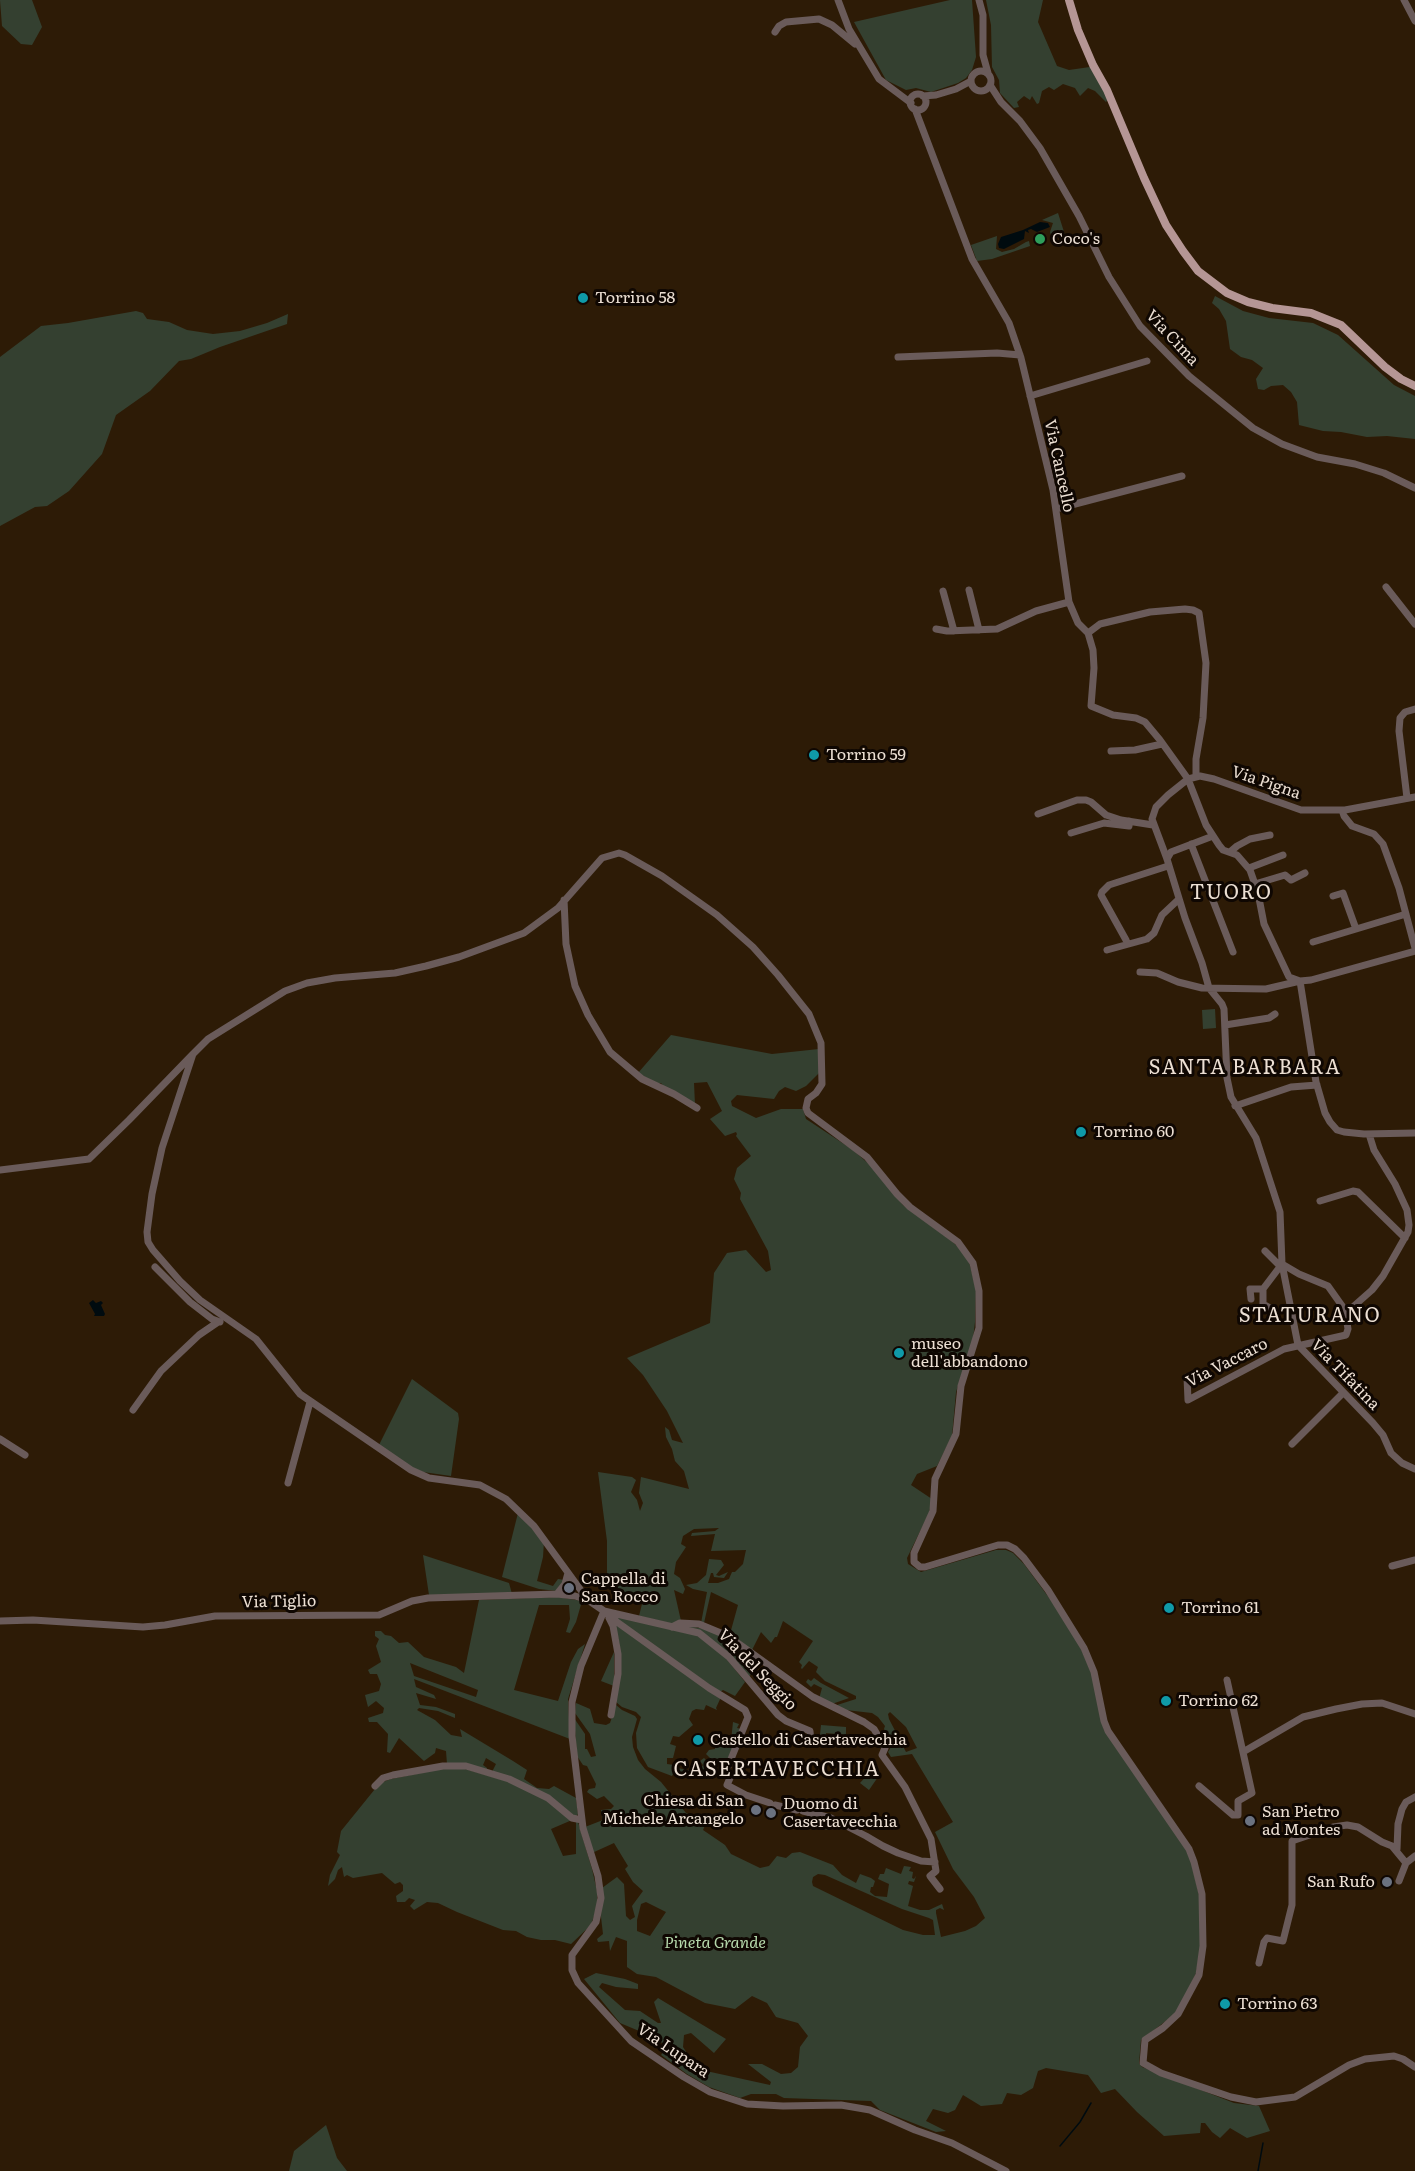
<!DOCTYPE html>
<html>
<head>
<meta charset="utf-8">
<style>
  body { margin:0 }
  canvas { display:block; background:#2d1b06 }
</style>
</head>
<body>
<canvas width="1415" height="2171"></canvas>
<script>
const ctx = document.querySelector('canvas').getContext('2d');
ctx.lineJoin = 'round';
function fillPath(path, color) {
  ctx.fillStyle = color;
  ctx.fill(path, 'evenodd');
}
function toPath(rows) {
  const path = new Path2D();
  for (const r of rows) {
    if (r.length === 3) {
      path.moveTo(r[0] + r[2], r[1]);
      path.arc(r[0], r[1], r[2], 0, 2 * Math.PI);
      continue;
    }
    path.moveTo(r[0], r[1]);
    for (let i = 2; i < r.length; i += 2) path.lineTo(r[i], r[i + 1]);
  }
  return path;
}
function stroke(path, color, width, dash) {
  ctx.strokeStyle = color;
  ctx.lineWidth = width;
  ctx.lineCap = dash ? 'butt' : 'round';
  ctx.setLineDash(dash || []);
  ctx.stroke(path);
}
function drawText(font, color, halo, rows, align = 'center') {
  ctx.font = font + ' Literata,serif';
  ctx.lineWidth = 6;
  ctx.setLineDash([]);
  ctx.textBaseline = 'middle';
  ctx.strokeStyle = halo;
  ctx.fillStyle = color;
  for (const [text, x, y, turn = 0] of rows) {
    ctx.save();
    ctx.translate(x, y);
    ctx.rotate((+turn || 0) * Math.PI / 180);
    ctx.textAlign = isNaN(turn) ? turn : align;
    if (halo) ctx.strokeText(text, 0, 0);
    ctx.fillText(text, 0, 0);
    ctx.restore();
  }
}
fillPath(toPath([
  [0,0,32,0,42,27,32,45,21,44,2,26],
  [950,0,972,0,976,57,972,70,966,78,958,83,931,92,916,88,906,90,886,80,854,22],
  [986,0,1043,0,1038,22,1057,66,1069,70,1090,67,1104,90,1108,99,1106,102,1095,91,1088,88,1080,96,1075,88,1063,84,1054,90,1049,87,1042,91,1039,103,1037,104,1032,96,1030,100,1024,96,1017,102,1019,107,1014,108,1000,93,999,80,992,67,991,25],
  [1058,213,1065,235,1052,239,1050,232,1053,223,1042,220],
  [997,236,996,249,1002,252,1014,249,1026,242,1029,241,1030,246,992,259,977,261,971,245],
  [1215,296,1243,311,1269,318,1313,323,1338,335,1394,385,1415,396,1415,439,1387,436,1367,437,1341,432,1323,431,1299,425,1297,402,1291,392,1283,385,1271,386,1264,390,1258,389,1256,379,1263,368,1252,360,1241,357,1230,349,1226,321,1219,309,1212,303],
  [136,311,143,313,147,319,169,322,187,330,213,334,240,331,267,323,288,314,287,324,220,347,191,359,179,361,150,391,116,415,102,454,69,491,47,506,35,507,0,526,0,357,41,326,68,323],
  [1215,1009,1216,1028,1203,1029,1202,1010],
  [671,1035,772,1054,819,1049,821,1071,806,1086,796,1091,785,1087,779,1091,774,1099,737,1095,731,1101,732,1106,756,1118,781,1109,803,1109,806,1119,853,1150,871,1166,903,1205,949,1239,962,1250,969,1261,976,1290,975,1322,973,1339,956,1392,952,1436,937,1466,917,1474,911,1485,932,1499,929,1513,907,1558,908,1564,921,1572,996,1550,1006,1550,1013,1553,1024,1564,1061,1614,1078,1642,1092,1674,1104,1730,1184,1845,1191,1861,1200,1899,1201,1947,1196,1973,1179,2009,1167,2020,1141,2040,1139,2063,1142,2067,1234,2103,1259,2106,1270,2131,1247,2138,1230,2128,1220,2138,1212,2132,1205,2123,1201,2123,1200,2133,1164,2136,1137,2112,1115,2089,1101,2093,1088,2075,1046,2068,1038,2071,1033,2088,1021,2095,1007,2093,1002,2104,981,2106,963,2095,955,2110,948,2113,933,2109,926,2121,946,2131,936,2132,880,2110,871,2101,784,2098,776,2094,751,2094,740,2098,709,2087,687,2074,661,2055,667,2047,656,2038,620,2023,584,1979,596,1973,625,1979,638,1984,638,1989,616,1987,602,1983,599,1987,625,2010,640,2011,658,2023,661,2023,654,2002,658,1998,726,2039,714,2053,691,2033,684,2035,683,2047,697,2069,770,2085,771,2082,748,2064,762,2064,781,2074,791,2073,798,2067,800,2047,808,2036,798,2023,776,2017,767,2003,752,1996,735,2009,705,2003,656,1977,637,1974,627,1967,627,1941,616,1937,610,1951,609,1941,598,1942,597,1939,603,1934,601,1917,602,1888,617,1877,624,1884,626,1916,630,1920,635,1917,632,1906,643,1891,633,1882,625,1869,628,1866,614,1843,592,1853,585,1827,603,1820,601,1810,611,1809,614,1806,604,1796,597,1799,587,1792,589,1789,595,1788,596,1784,587,1766,583,1765,577,1756,574,1718,585,1734,585,1749,587,1749,591,1757,596,1756,590,1734,575,1713,576,1703,590,1709,594,1723,606,1725,610,1723,616,1705,622,1710,635,1716,637,1719,632,1737,633,1747,638,1760,645,1769,661,1782,686,1813,707,1821,703,1830,725,1845,731,1854,760,1868,769,1866,777,1856,786,1858,792,1853,800,1852,833,1865,842,1875,856,1883,860,1874,871,1878,875,1881,873,1887,871,1887,870,1892,875,1896,887,1897,889,1884,878,1879,880,1874,884,1874,886,1868,901,1874,904,1866,911,1867,909,1871,913,1872,912,1878,914,1879,916,1876,914,1882,909,1881,908,1884,913,1886,908,1906,920,1910,929,1910,942,1904,944,1910,940,1908,936,1910,936,1913,941,1937,965,1931,976,1926,985,1918,974,1897,953,1869,935,1832,953,1822,912,1754,891,1757,888,1752,891,1747,883,1740,887,1734,884,1729,885,1726,878,1717,872,1713,837,1709,834,1706,856,1699,856,1696,825,1681,816,1672,818,1667,809,1661,802,1669,801,1668,802,1665,799,1662,813,1641,783,1621,777,1637,775,1637,771,1643,761,1632,752,1650,730,1634,738,1605,711,1592,704,1623,701,1623,707,1592,693,1589,686,1585,697,1583,706,1575,709,1559,721,1560,724,1565,716,1575,719,1576,728,1572,724,1578,714,1577,713,1573,711,1573,708,1583,718,1583,729,1579,732,1572,735,1572,743,1564,746,1550,711,1551,715,1534,691,1536,692,1533,715,1531,719,1528,694,1529,683,1536,681,1544,686,1547,676,1562,674,1574,680,1578,685,1589,683,1594,674,1590,681,1621,673,1624,639,1616,643,1600,616,1593,615,1583,607,1582,607,1541,598,1472,632,1477,636,1480,631,1492,637,1500,640,1511,643,1503,639,1493,641,1477,689,1489,684,1471,675,1461,672,1449,666,1437,665,1427,669,1430,672,1440,683,1443,667,1411,643,1375,627,1358,710,1323,714,1273,727,1253,746,1250,766,1272,771,1270,768,1251,740,1199,741,1193,734,1179,737,1168,751,1156,736,1136,737,1134,736,1132,725,1136,710,1119,722,1111,707,1082,694,1083,695,1105,665,1088,661,1083,656,1084,638,1073],
  [890,1712,906,1727,917,1748,906,1752,889,1719,888,1714],
  [818,1874,825,1875,902,1909,929,1918,933,1920,935,1935,923,1935,903,1930,813,1886,812,1882,813,1877],
  [646,1902,666,1912,650,1936,637,1931,637,1920,641,1904],
  [412,1379,458,1413,459,1419,451,1476,423,1472,411,1467,379,1445],
  [518,1513,544,1541,543,1557,537,1581,553,1586,558,1579,564,1580,557,1591,539,1589,502,1577],
  [423,1555,509,1583,512,1594,429,1595],
  [558,1597,582,1601,576,1622,570,1633,566,1632,570,1619,569,1605,539,1605,514,1690,558,1701,571,1662,578,1649,585,1644,568,1699,570,1739,414,1679,416,1687,434,1695,436,1699,416,1693,420,1705,436,1707,455,1714,455,1718,438,1711,419,1708,417,1710,435,1720,451,1735,462,1737,460,1729,513,1761,527,1770,524,1779,537,1788,549,1789,554,1786,576,1798,578,1814,576,1817,548,1796,492,1772,496,1764,486,1758,483,1765,487,1768,487,1771,447,1764,446,1751,436,1748,435,1753,424,1761,399,1738,390,1753,387,1752,388,1734,377,1722,369,1722,368,1718,383,1713,384,1708,376,1701,368,1707,365,1695,379,1691,381,1684,377,1674,370,1674,368,1670,381,1662,376,1646,379,1639,375,1636,375,1631,381,1631,385,1635,391,1636,399,1643,408,1642,424,1657,456,1667,464,1673,479,1600],
  [410,1663,478,1690,476,1697,414,1676],
  [618,1616,697,1635,726,1658,745,1682,735,1696,723,1690,720,1692,615,1620],
  [614,1623,721,1697,716,1708,717,1710,706,1705,704,1710,696,1709,692,1711,689,1719,693,1725,679,1737,673,1736,670,1744,676,1746,673,1758,667,1758,667,1764,674,1765,674,1767,687,1770,700,1770,703,1765,700,1761,704,1758,707,1761,710,1758,706,1754,709,1750,715,1749,715,1744,731,1741,733,1722,739,1724,737,1728,741,1729,726,1768,717,1760,700,1776,673,1774,672,1776,648,1767,637,1748,636,1733,641,1717,636,1712,622,1707,616,1702,620,1656,619,1641],
  [682,1625,712,1630,761,1660,749,1677,721,1647,703,1633],
  [614,1652,614,1686,601,1681],
  [814,1678,821,1683,849,1698,829,1705,819,1699,822,1688,814,1684,811,1687,806,1682,808,1679,811,1681],
  [821,1725,846,1727,846,1735,826,1733,826,1736,820,1735],
  [455,1766,510,1782,550,1801,572,1820,551,1829,563,1856,576,1854,576,1822,578,1822,592,1869,597,1891,597,1907,591,1925,571,1944,555,1940,541,1940,527,1937,516,1931,503,1930,457,1912,438,1903,427,1902,414,1910,410,1906,415,1900,409,1898,405,1902,397,1902,396,1896,403,1891,403,1885,400,1882,395,1884,382,1873,353,1878,347,1875,344,1877,342,1867,338,1870,335,1879,328,1886,330,1875,340,1855,337,1852,341,1831,375,1789,383,1782,391,1779],
  [871,1771,878,1777,869,1790,860,1783],
  [807,1815,818,1816,817,1821,829,1823,828,1830,800,1824,802,1817,806,1818],
  [326,2125,337,2158,347,2171,289,2171,294,2151]
]), '#344030');
fillPath(toPath([
  [1040,222,1048,223,1050,227,1037,232,1031,229,1028,230,1029,233,1025,231,1024,239,1004,249,999,248,998,244,1001,237,1023,230],
  [93,1300,96,1303,101,1301,103,1303,101,1305,105,1314,104,1316,94,1316,95,1314,89,1303]
]), '#000b0f');
stroke(toPath([
  [1060,2146,1080,2122,1091,2103],
  [1258,2171,1263,2143]
]), '#000b0f', 1.5);
stroke(toPath([
  [838,0,849,29,879,79,911,103],
  [979,0,983,15,983,55,988,73],
  [1404,0,1415,21],
  [775,32,779,26,786,22,819,19,832,25,855,44],
  [981,81,10],
  [990,85,1001,102,1020,121,1040,148,1079,216,1109,277,1140,326,1189,376,1253,428,1282,444,1317,457,1355,464,1384,473,1415,488],
  [918,102,8],
  [923,96,936,95,956,89,971,81],
  [915,109,972,259,1009,323,1021,358,1053,490,1069,602,1078,623,1088,633,1093,650,1094,668,1091,706,1113,715,1136,718,1145,722,1160,740,1188,779,1206,825,1219,845,1223,850,1237,855,1250,870,1258,893,1264,924,1289,977,1300,981],
  [898,357,997,353,1020,355],
  [1030,396,1147,361],
  [1056,509,1182,476],
  [1386,587,1415,624],
  [969,590,979,630],
  [943,591,954,631],
  [936,629,947,631,997,629,1036,611,1069,602],
  [1088,633,1100,624,1150,612,1185,609,1193,610,1199,613,1206,663,1203,718,1196,759,1196,777],
  [1111,751,1135,750,1162,744],
  [1407,798,1399,731,1400,718,1405,712,1415,709],
  [1342,810,1344,816,1352,826,1374,834,1383,844,1399,888,1415,948],
  [1038,814,1077,800,1086,800,1091,802,1106,815,1121,820,1153,825],
  [1071,833,1104,823,1129,826,1129,821],
  [1191,844,1233,952],
  [1230,852,1237,846,1250,839,1270,835],
  [1167,859,1171,852,1213,836],
  [1249,868,1283,855],
  [1255,884,1285,875,1291,880,1305,873],
  [1333,896,1343,893,1356,929],
  [564,900,566,944,575,986,588,1015,610,1052,642,1079,674,1094,697,1108],
  [1126,940,1101,895,1102,892,1109,885,1168,866],
  [1313,942,1406,914],
  [1107,950,1147,939,1154,933,1162,915,1179,899],
  [1140,972,1157,973,1178,982,1202,988,1266,989,1300,981,1311,980,1415,951],
  [1300,981,1316,1082,1325,1113,1330,1122,1337,1130,1344,1132,1364,1134,1415,1133],
  [1209,988,1222,1004,1224,1009,1227,1078,1231,1097,1256,1138,1280,1212,1282,1264,1298,1345,1373,1423,1383,1435,1391,1453,1402,1463,1415,1469],
  [1209,988,1202,963,1185,918,1167,859,1152,819,1156,807,1168,795,1188,779,1200,776,1214,779,1301,810,1345,810,1415,797],
  [1225,1025,1269,1018,1275,1014],
  [1235,1106,1291,1087,1317,1085],
  [0,1170,89,1159,129,1120,193,1054],
  [1320,1201,1353,1191,1358,1192,1405,1238],
  [1265,1251,1279,1265],
  [155,1267,190,1302,212,1319,220,1322],
  [1251,1299,1250,1289,1263,1289],
  [1346,1313,1372,1290,1383,1276,1408,1232,1409,1225,1407,1210,1395,1184,1374,1150,1369,1134],
  [1187,1377,1188,1400,1284,1349,1346,1335,1348,1329,1345,1310,1328,1286,1299,1274,1282,1264,1263,1289,1263,1304,1270,1308],
  [133,1410,161,1371,199,1335,218,1322],
  [0,1439,25,1455],
  [1292,1444,1343,1393],
  [288,1483,310,1402],
  [1392,1566,1415,1560],
  [557,1594,565,1584,568,1573],
  [588,1600,534,1526,506,1499,480,1485,429,1478,411,1470,300,1394,256,1339,200,1300,180,1281,153,1250,148,1242,147,1232,152,1194,162,1148,193,1054,208,1039,285,991,307,983,335,978,395,973,426,966,459,957,524,933,558,908,602,858,619,853,625,855,662,876,717,915,753,947,778,975,809,1014,821,1043,822,1084,816,1093,808,1099,806,1108,808,1113,867,1157,897,1194,910,1207,958,1242,973,1263,979,1291,979,1328,961,1386,956,1434,935,1479,933,1511,914,1553,914,1562,920,1567,925,1567,998,1545,1007,1545,1015,1549,1024,1558,1048,1590,1084,1648,1094,1672,1104,1721,1108,1731,1189,1849,1194,1862,1202,1894,1203,1946,1199,1975,1178,2014,1163,2028,1145,2040,1143,2063,1161,2073,1231,2097,1256,2102,1295,2097,1349,2065,1365,2059,1394,2056,1403,2059,1415,2067],
  [604,1611,581,1666,572,1702,572,1736,583,1828,598,1876,601,1898,596,1922,572,1955,572,1970,578,1983,631,2041,684,2077,710,2092,747,2104,783,2106,841,2105,870,2110,915,2130,952,2143,1006,2171],
  [604,1611,699,1633,729,1657,778,1715,786,1721,810,1731,811,1741],
  [609,1618,613,1626,618,1654,618,1674,611,1715],
  [0,1621,33,1620,143,1627,165,1625,215,1616,379,1615,412,1601,428,1598,557,1594,575,1596,588,1600,604,1611,617,1622,709,1688,745,1710,748,1717,727,1769,730,1778,727,1785,746,1795,770,1803],
  [672,1627,680,1623,699,1624,728,1636,813,1697,864,1722,874,1729,885,1748,882,1755,905,1787,931,1839,936,1871,930,1876,940,1889],
  [1243,1752,1303,1717,1336,1709,1362,1704,1382,1703,1415,1714],
  [375,1786,383,1778,393,1775,443,1766,466,1766,509,1779,548,1798,572,1818,582,1820],
  [1199,1786,1233,1815,1238,1815,1238,1801,1252,1793,1227,1680],
  [775,1805,797,1810],
  [803,1811,831,1818,866,1836,883,1846,898,1853,921,1861,935,1862],
  [1397,1849,1398,1824,1402,1809,1406,1802,1415,1797],
  [1406,1863,1415,1856],
  [1399,1881,1406,1863],
  [1259,1963,1264,1942,1267,1938,1283,1941,1292,1905,1292,1841,1333,1827,1347,1825,1358,1827,1382,1842,1392,1846,1406,1863]
]), '#6a5b5a', 7);
stroke(toPath([
  [1069,0,1078,30,1093,65,1107,90,1144,178,1166,225,1183,251,1198,271,1227,293,1248,302,1272,308,1311,313,1341,325,1385,367,1401,379,1415,386]
]), '#b59695', 8);
for (const [x, y, r, color] of [
  [1040,239,6,"#2e9e5b"],
  [583,298,6,"#0f9aa8"],
  [814,755,6,"#0f9aa8"],
  [1081,1132,6,"#0f9aa8"],
  [899,1353,6,"#0f9aa8"],
  [569,1588,6,"#6b7280"],
  [1169,1608,6,"#0f9aa8"],
  [1166,1701,6,"#0f9aa8"],
  [698,1740,6,"#0f9aa8"],
  [756,1810,6,"#6b7280"],
  [771,1813,6,"#6b7280"],
  [1250,1821,6,"#6b7280"],
  [1387,1882,6,"#6b7280"],
  [1225,2004,6,"#0f9aa8"]
]) {
  const dot = new Path2D();
  dot.arc(x, y, r, 0, 2 * Math.PI);
  ctx.fillStyle = color;
  ctx.fill(dot);
  stroke(dot, '#0f0702', 2);
}
drawText('16px', '#ecdfd3', '#0f0702', [
  ["Coco's",1052,239],
  ["Torrino 58",595,298],
  ["Torrino 59",826,755],
  ["Torrino 60",1093,1132],
  ["museo",911,1344],
  ["dell'abbandono",911,1362],
  ["Cappella di",581,1579],
  ["San Rocco",581,1597],
  ["Torrino 61",1181,1608],
  ["Torrino 62",1178,1701],
  ["Castello di Casertavecchia",710,1740],
  ["Chiesa di San",744,1801,"right"],
  ["Michele Arcangelo",744,1819,"right"],
  ["Duomo di",783,1804],
  ["Casertavecchia",783,1822],
  ["San Pietro",1262,1812],
  ["ad Montes",1262,1830],
  ["San Rufo",1375,1882,"right"],
  ["Torrino 63",1237,2004]
], 'left');
drawText('16px', '#ecdfd3', '#0f0702', [
  ["Via Cima",1172,338,47],
  ["Via Cancello",1059,466,78],
  ["Via Pigna",1266,783,19],
  ["Via Vaccaro",1227,1363,-27],
  ["Via Tifatina",1345,1375,46],
  ["Via Tiglio",279,1602,-1],
  ["Via del Seggio",757,1670,46],
  ["Via Lupara",673,2051,34]
]);
drawText('italic 16px', '#b5d8ab', '#0f0702', [
  ["Pineta Grande",715,1943]
]);
ctx.letterSpacing = '1.5px';
drawText('20px', '#ecdfd3', '#0f0702', [
  ["TUORO",1231,893],
  ["SANTA BARBARA",1245,1068],
  ["STATURANO",1310,1316],
  ["CASERTAVECCHIA",777,1770]
]);
ctx.letterSpacing = '0px';
</script>
</body>
</html>
